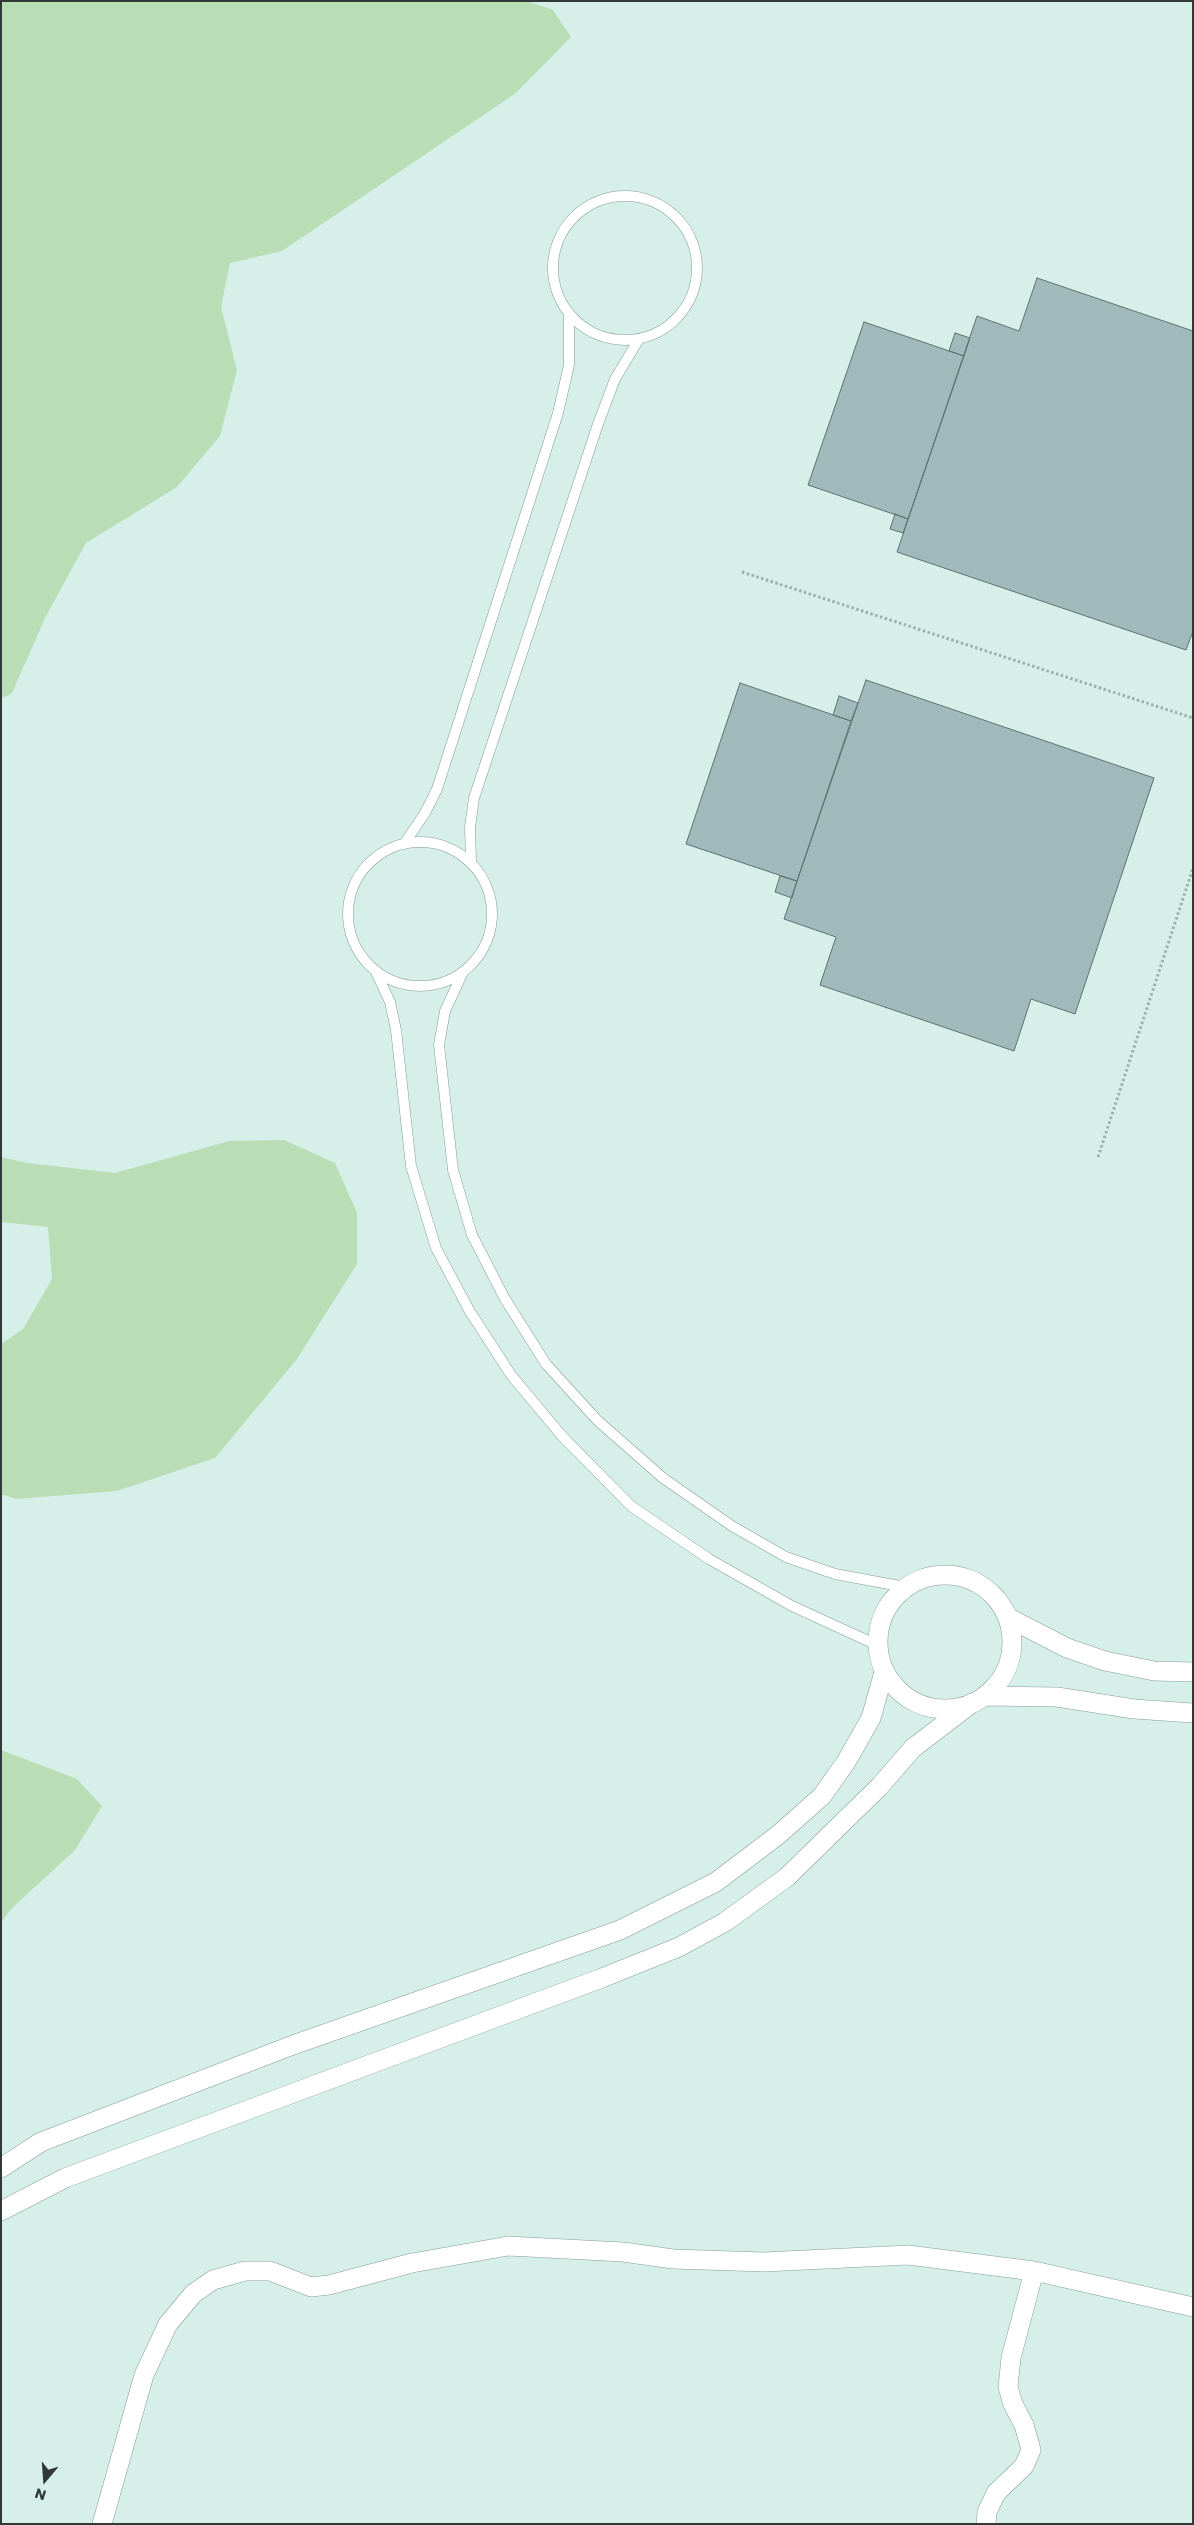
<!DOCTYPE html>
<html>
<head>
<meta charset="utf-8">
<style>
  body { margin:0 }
  #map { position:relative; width:1194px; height:2525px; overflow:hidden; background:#d6efe9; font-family:Poppins,sans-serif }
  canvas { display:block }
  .frame { position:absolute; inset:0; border:2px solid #303937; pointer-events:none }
  .north { position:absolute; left:20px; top:2455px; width:50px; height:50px; -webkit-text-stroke:4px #d6efe9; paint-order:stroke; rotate:198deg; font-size:14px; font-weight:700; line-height:20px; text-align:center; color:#303937 }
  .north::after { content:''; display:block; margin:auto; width:18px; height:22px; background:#303937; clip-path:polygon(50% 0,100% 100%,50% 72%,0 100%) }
</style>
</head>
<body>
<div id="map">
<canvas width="1194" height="2525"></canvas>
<div class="frame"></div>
<div class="north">N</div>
</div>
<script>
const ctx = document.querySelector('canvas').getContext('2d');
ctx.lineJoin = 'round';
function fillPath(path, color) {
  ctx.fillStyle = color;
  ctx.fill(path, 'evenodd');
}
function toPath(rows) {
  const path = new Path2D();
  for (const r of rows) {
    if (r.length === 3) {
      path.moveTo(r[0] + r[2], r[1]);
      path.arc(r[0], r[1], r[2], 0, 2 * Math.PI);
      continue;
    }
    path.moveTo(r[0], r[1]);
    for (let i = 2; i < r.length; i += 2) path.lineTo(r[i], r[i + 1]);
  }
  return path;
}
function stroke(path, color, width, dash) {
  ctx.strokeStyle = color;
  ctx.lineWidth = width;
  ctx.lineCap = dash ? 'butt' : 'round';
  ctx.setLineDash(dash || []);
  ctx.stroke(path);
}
fillPath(toPath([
  [1,1,527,1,553,10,571,37,516,93,282,251,230,263,221,307,237,370,220,436,177,487,86,543,46,616,12,693,1,699],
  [284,1140,335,1163,357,1213,357,1264,297,1359,215,1458,117,1491,16,1499,1,1494,1,1344,23,1329,52,1279,48,1227,1,1222,1,1157,27,1163,115,1173,229,1141],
  [1,1750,77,1779,102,1806,75,1850,10,1910,1,1923]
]), '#b9deb5');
const building = toPath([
  [1037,278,1193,331,1193,631,1186,650,897,552,977,316,1019,331,1037,278],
  [864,322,964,356,908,519,808,485,864,322],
  [955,333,970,338,964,356,949,351,955,333],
  [895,514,908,519,903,533,890,529,895,514],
  [866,680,1154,778,1075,1014,1031,999,1014,1051,820,985,836,937,784,919,866,680],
  [740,683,851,721,797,881,686,844,740,683],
  [839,696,858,703,851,721,833,715,839,696],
  [780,876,797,881,792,898,775,892,780,876]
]);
fillPath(building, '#a0b9ba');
stroke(building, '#5a7272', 1);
const service = toPath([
  [625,268,72],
  [420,914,72],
  [404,844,425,813,437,789,558,413,569,365,569,313],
  [471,863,470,827,474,798,598,424,615,379,639,339],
  [375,970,390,1002,396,1030,411,1166,436,1248,469,1310,511,1375,562,1436,631,1506,709,1559,792,1606,877,1645],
  [463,972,445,1011,439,1045,453,1170,472,1235,505,1299,546,1364,597,1420,663,1478,732,1526,786,1557,835,1574,905,1587]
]);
const minor = toPath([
  [945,1642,67],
  [1007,1617,1067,1648,1105,1661,1154,1671,1193,1672],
  [985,1696,1057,1697,1134,1709,1193,1713],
  [1,2168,41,2142,293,2045,620,1930,716,1882,778,1835,822,1796,846,1762,871,1718,884,1672],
  [1,2211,65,2178,602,1978,679,1947,725,1922,787,1877,879,1787,913,1748,972,1703],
  [102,2524,144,2375,168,2324,193,2294,213,2280,245,2271,270,2271,311,2287,329,2285,412,2263,508,2246,623,2252,673,2259,764,2262,908,2255,1034,2271,1193,2307],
  [986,2524,987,2512,996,2493,1024,2466,1031,2450,1024,2425,1013,2404,1008,2387,1011,2358,1034,2271]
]);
stroke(service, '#849c96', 11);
stroke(minor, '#849c96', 20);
stroke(toPath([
  [742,572,1193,718],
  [1098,1157,1193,868]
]), '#9db1ac', 3, [2.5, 2.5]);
stroke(service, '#fff', 10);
stroke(minor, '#fff', 19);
</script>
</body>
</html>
